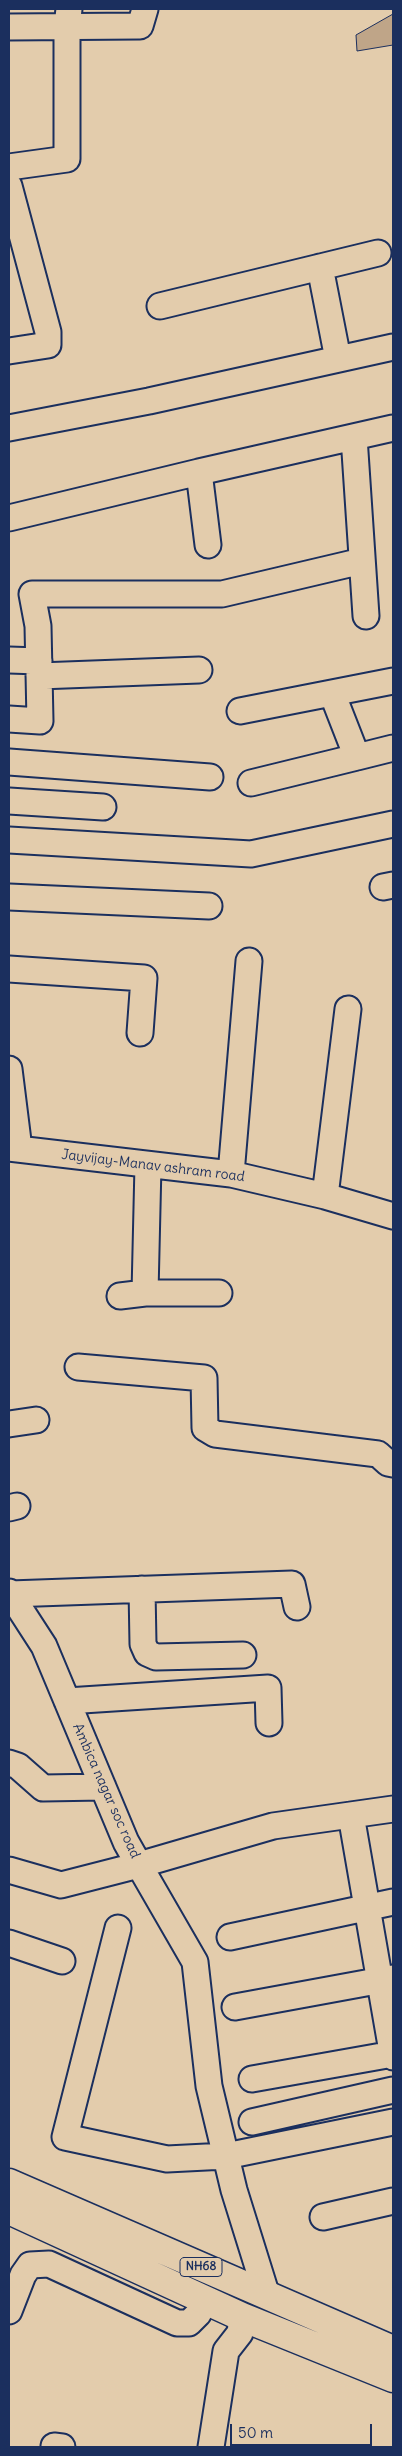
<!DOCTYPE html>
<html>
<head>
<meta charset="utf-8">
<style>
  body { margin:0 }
  #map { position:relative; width:402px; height:2456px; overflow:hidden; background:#e3ccac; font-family:Delius,sans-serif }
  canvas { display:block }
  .frame { position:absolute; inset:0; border:10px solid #1b2f5e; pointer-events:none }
  .scale { position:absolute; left:230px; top:2424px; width:142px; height:22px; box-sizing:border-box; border:2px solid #1b2f5e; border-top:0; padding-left:6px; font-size:15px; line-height:18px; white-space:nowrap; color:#1b2f5e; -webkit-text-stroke:4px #e3ccac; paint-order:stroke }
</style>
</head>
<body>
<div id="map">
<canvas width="402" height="2456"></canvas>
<div class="frame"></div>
<div class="scale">50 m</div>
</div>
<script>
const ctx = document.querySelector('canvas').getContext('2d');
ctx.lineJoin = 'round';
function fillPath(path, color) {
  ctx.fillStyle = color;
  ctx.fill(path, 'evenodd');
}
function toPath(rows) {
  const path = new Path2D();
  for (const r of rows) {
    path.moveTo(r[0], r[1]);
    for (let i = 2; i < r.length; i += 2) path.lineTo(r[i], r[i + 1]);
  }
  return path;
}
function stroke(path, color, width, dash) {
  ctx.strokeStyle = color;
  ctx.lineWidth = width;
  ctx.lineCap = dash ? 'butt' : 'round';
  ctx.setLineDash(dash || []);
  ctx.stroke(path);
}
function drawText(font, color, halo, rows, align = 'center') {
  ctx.font = font + ' Delius,sans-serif';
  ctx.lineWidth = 4.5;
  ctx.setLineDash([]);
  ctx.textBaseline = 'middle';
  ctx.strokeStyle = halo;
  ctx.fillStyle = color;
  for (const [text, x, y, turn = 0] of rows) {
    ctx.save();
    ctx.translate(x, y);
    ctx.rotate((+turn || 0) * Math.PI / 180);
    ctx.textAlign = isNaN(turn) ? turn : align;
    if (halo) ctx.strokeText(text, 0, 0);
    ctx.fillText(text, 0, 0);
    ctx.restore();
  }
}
const building = toPath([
  [393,14,393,45,357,51,356,35,393,14]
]);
fillPath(building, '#bfa588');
stroke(building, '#1b2f5e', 1);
const minor = toPath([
  [9,27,140,26,145,9],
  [9,167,67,159,67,26,69,9],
  [9,186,48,332,48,345,9,351],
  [320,267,338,359],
  [160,306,378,253],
  [9,428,149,401,393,347],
  [354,437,366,616],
  [199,472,393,428],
  [9,518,199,472,208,545],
  [9,660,39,661],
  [39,676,199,670],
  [332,693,357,757,393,748],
  [240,711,393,681],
  [9,719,40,721,38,626,32,594,222,594,362,561],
  [9,762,210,777],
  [251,783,357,757],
  [9,801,103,807],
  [9,840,251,854,393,824],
  [383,887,393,885],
  [9,897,209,906],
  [9,969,144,978,140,1033],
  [9,1069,19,1149],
  [9,1148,231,1174,325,1196,393,1216],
  [148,1165,145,1293,219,1293],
  [231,1174,249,961],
  [325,1196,348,1009],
  [120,1296,145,1293],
  [78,1367,204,1378,205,1428,215,1434,378,1454,388,1463,393,1464],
  [9,1424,36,1420],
  [9,1508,17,1506],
  [142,1589,143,1644,147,1653,156,1657,243,1655],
  [9,1592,44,1646,126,1842,139,1865,273,1826,393,1809],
  [10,1594,292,1584,297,1607],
  [67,1701,268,1688,269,1723],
  [9,1763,18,1766,43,1788,103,1787],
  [351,1815,393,2057],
  [9,1870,61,1885,139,1865,195,1962,209,2086,234,2190,267,2296],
  [118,1928,65,2137,167,2159,226,2156,393,2122],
  [230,1937,393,1902],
  [9,1943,62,1961],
  [235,2007,393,1978],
  [252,2079,393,2054],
  [252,2122,393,2090],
  [323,2217,393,2201],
  [9,2311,23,2275,30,2265,49,2264,177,2323,189,2323,198,2314,206,2300],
  [54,2446,62,2447],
  [211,2447,226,2351,240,2333,242,2317]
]);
const highway = toPath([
  [9,2183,393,2350],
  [9,2210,242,2317,393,2378]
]);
stroke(minor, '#1b2f5e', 29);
stroke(highway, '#1b2f5e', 31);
stroke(minor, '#e3ccac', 25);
stroke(highway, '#e3ccac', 28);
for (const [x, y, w] of [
  [201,2267,42]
]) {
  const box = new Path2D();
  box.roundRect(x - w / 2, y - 9.5, w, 19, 4);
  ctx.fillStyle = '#e3ccac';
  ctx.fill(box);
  stroke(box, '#1b2f5e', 1);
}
drawText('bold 12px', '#1b2f5e', null, [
  ["NH68",201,2267]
]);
drawText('14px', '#1b2f5e', '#e3ccac', [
  ["Jayvijay-Manav ashram road",153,1166,7],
  ["Ambica nagar soc road",106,1791,66]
]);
</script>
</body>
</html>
